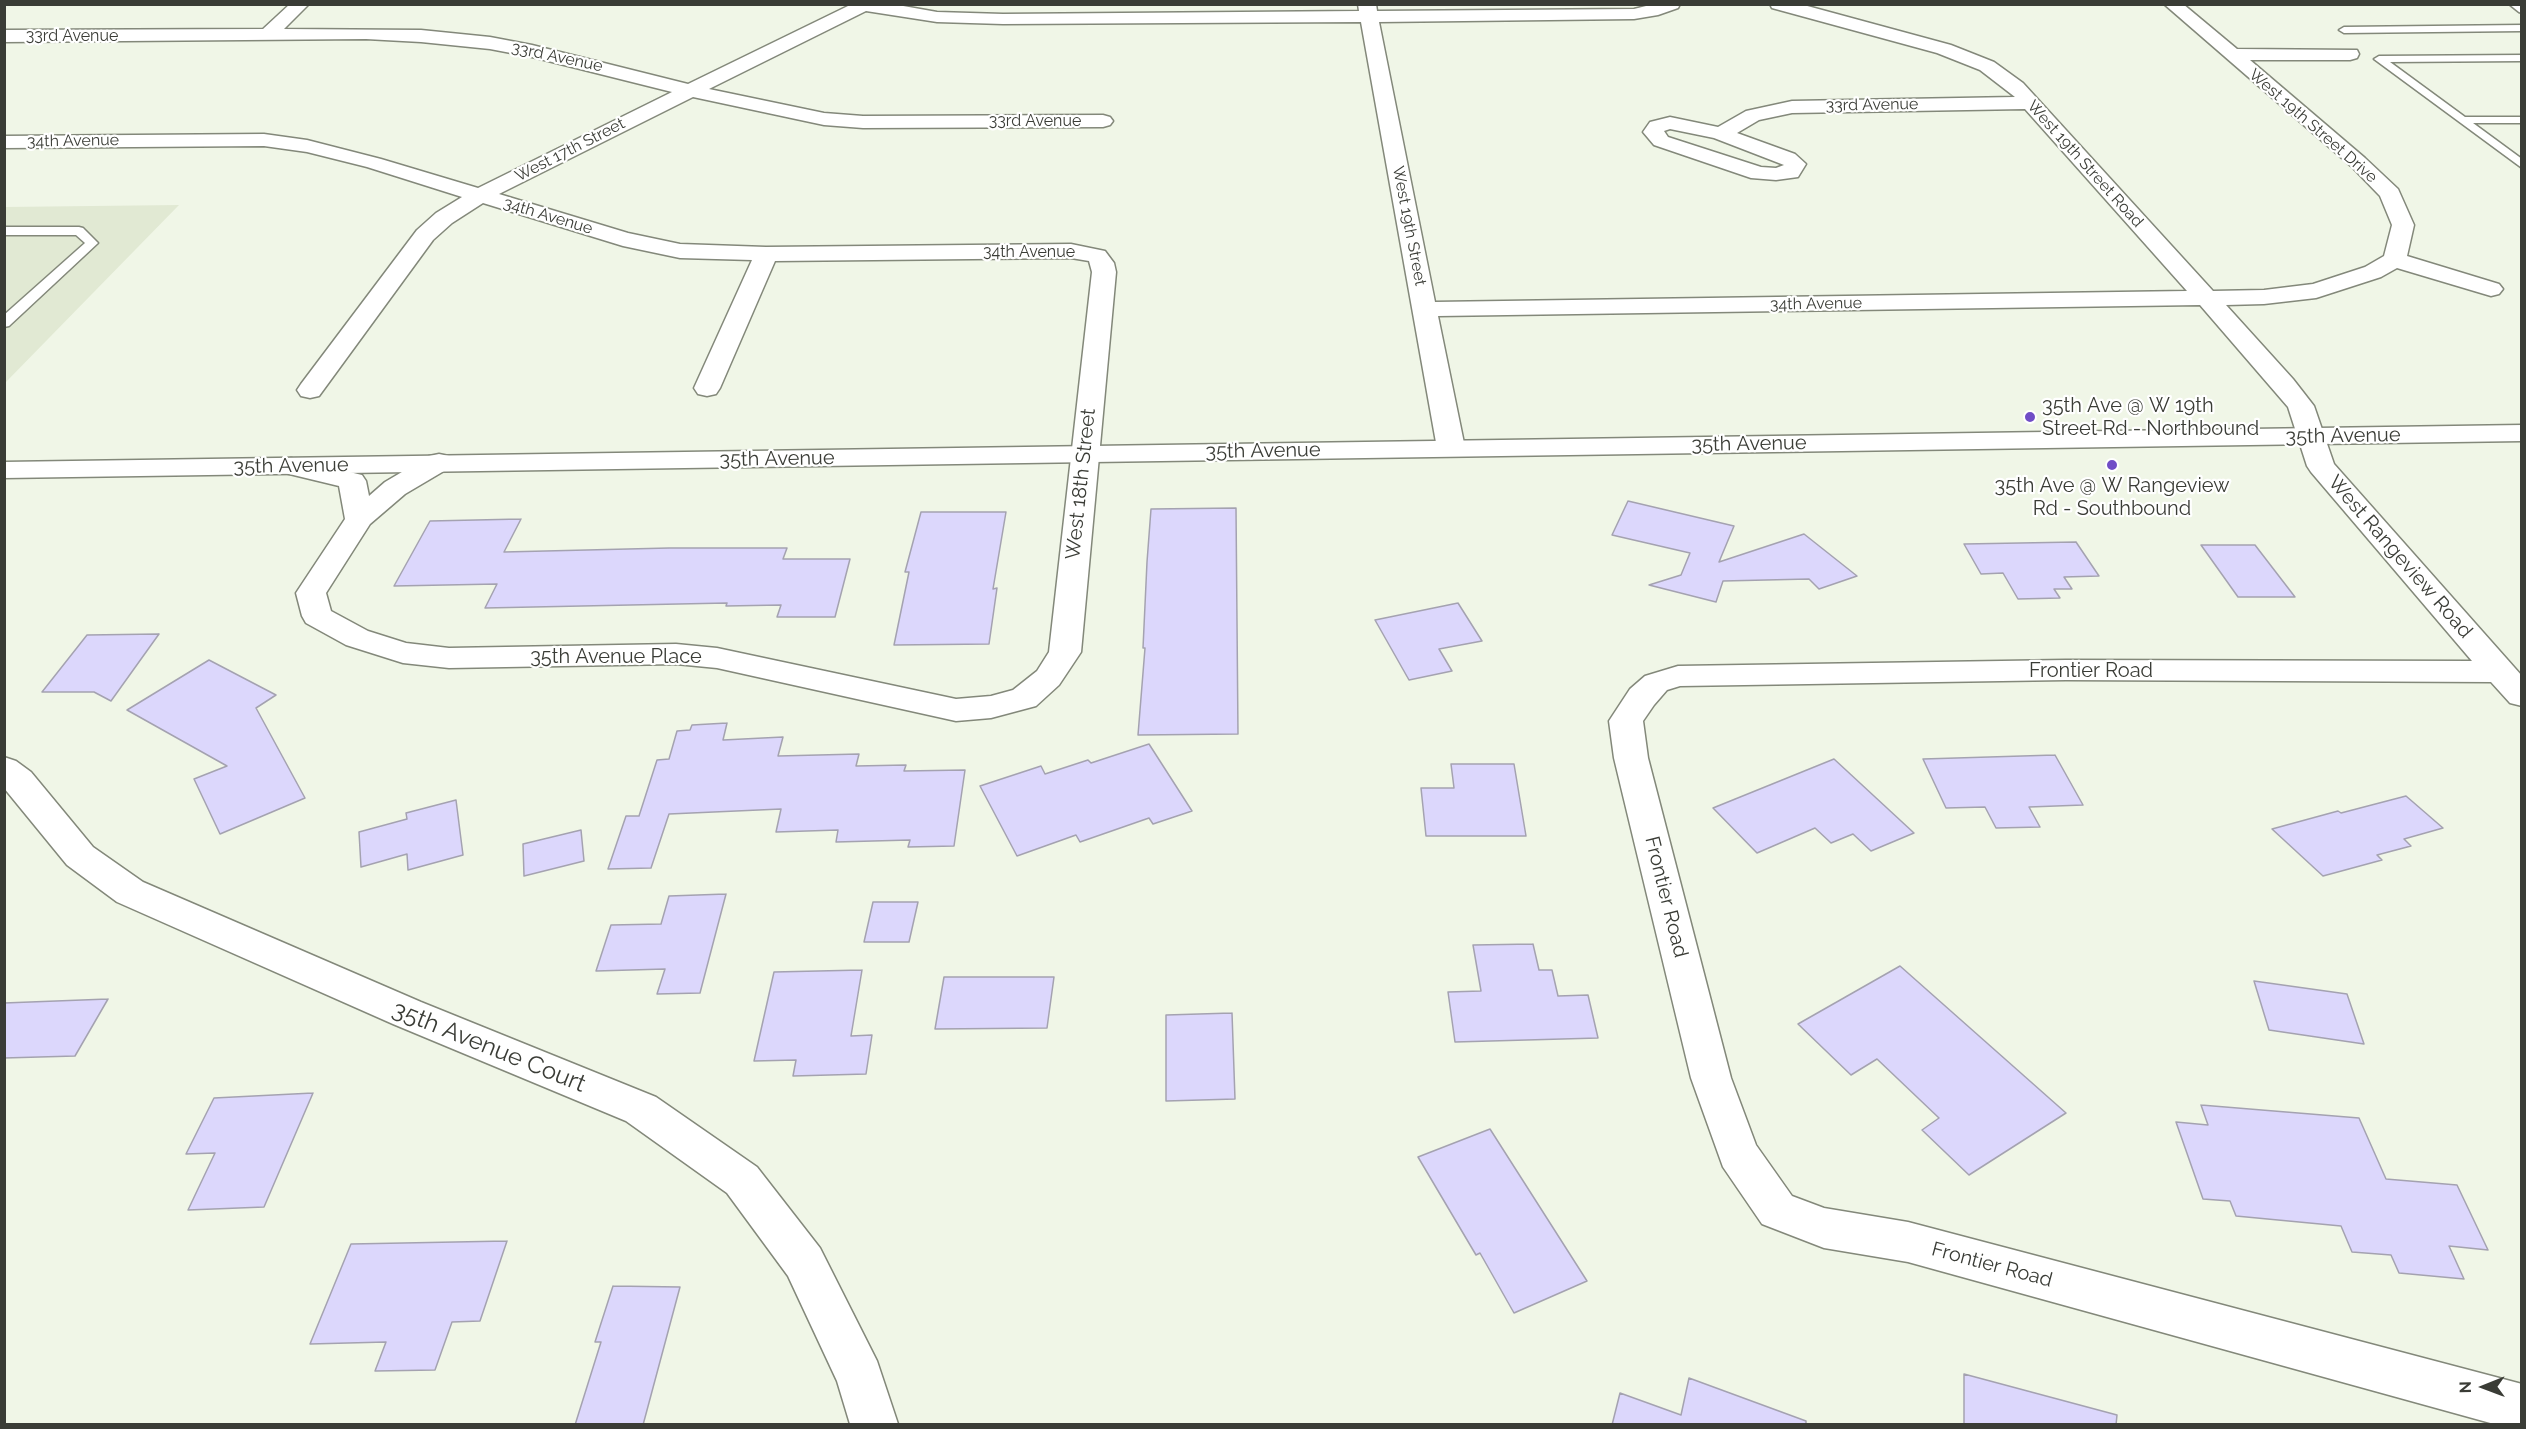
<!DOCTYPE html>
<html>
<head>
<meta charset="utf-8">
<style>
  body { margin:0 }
  #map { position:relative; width:2526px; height:1429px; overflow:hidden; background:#f0f6e7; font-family:Raleway,sans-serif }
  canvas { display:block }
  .frame { position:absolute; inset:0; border:6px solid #3a3c36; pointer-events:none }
  .north { position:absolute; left:2454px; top:1357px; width:60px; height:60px; -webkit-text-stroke:4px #fff; paint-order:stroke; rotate:269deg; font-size:16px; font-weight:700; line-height:24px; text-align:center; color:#3a3c36 }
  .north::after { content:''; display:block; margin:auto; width:21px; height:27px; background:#3a3c36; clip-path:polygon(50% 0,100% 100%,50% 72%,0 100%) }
</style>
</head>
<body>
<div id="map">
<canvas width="2526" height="1429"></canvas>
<div class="frame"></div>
<div class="north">N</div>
</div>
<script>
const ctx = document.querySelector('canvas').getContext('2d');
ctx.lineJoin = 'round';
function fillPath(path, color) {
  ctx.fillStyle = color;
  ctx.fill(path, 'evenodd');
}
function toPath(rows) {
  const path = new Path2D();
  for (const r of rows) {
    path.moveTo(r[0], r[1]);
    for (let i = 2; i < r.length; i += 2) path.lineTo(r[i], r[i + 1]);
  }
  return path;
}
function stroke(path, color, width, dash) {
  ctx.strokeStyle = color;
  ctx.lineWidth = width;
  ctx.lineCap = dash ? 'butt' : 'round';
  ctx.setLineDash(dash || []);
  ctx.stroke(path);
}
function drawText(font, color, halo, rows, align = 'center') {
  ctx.font = font + ' Raleway,sans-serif';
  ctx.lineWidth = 4.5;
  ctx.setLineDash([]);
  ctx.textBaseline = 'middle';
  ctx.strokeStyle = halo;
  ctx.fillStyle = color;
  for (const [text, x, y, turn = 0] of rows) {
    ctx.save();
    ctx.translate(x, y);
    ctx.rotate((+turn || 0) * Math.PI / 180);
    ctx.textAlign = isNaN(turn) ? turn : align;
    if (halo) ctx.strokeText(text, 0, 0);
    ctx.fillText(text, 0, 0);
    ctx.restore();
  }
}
fillPath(toPath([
  [179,205,5,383,5,207]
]), '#e1e9d3');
const building = toPath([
  [1628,501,1734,526,1719,562,1804,534,1857,576,1819,589,1809,579,1723,581,1716,602,1649,585,1681,575,1690,553,1612,535,1628,501],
  [1236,508,1238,734,1138,735,1145,648,1143,648,1147,562,1151,509,1236,508],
  [921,512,1006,512,993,589,997,588,989,644,894,645,909,572,905,572,921,512],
  [521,519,504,552,669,548,787,548,783,559,850,559,835,617,777,617,781,605,726,606,727,603,485,608,497,584,394,586,430,521,521,519],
  [2076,542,2099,576,2064,577,2072,589,2054,589,2060,598,2018,599,2003,573,1981,574,1964,544,2076,542],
  [2201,545,2255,545,2295,597,2238,597,2201,545],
  [1458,603,1482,641,1439,649,1452,671,1409,680,1375,620,1458,603],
  [159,634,111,701,94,692,42,692,87,635,159,634],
  [209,660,276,695,256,708,305,798,220,834,194,779,227,766,127,710,209,660],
  [727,723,723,740,783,737,778,756,859,754,856,766,906,765,904,771,965,770,954,846,908,847,910,840,836,842,838,830,776,832,781,809,669,814,651,868,608,869,626,816,639,816,657,760,669,759,677,731,690,730,692,725,727,723],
  [1149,744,1192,811,1153,824,1149,818,1080,842,1076,835,1017,856,980,786,1041,766,1045,774,1088,760,1091,763,1149,744],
  [2055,755,2083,805,2029,807,2040,827,1996,828,1985,807,1946,808,1923,759,2055,755],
  [1834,759,1914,833,1871,851,1853,834,1831,843,1815,828,1757,853,1713,808,1834,759],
  [1451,764,1514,764,1526,836,1426,836,1421,788,1454,788,1451,764],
  [2406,796,2443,828,2404,839,2411,846,2377,855,2382,860,2323,876,2272,829,2338,811,2341,813,2406,796],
  [456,800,463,855,408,870,407,854,361,867,359,832,407,819,406,813,456,800],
  [581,830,584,861,524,876,523,844,581,830],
  [726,894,700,993,657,994,665,969,596,971,611,925,661,924,669,896,726,894],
  [873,902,918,902,909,942,864,942,873,902],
  [1533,944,1539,970,1552,970,1558,996,1588,995,1598,1038,1455,1042,1448,992,1481,991,1473,945,1533,944],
  [1900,966,2066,1113,1969,1175,1922,1130,1939,1118,1877,1059,1851,1075,1798,1024,1900,966],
  [862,970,851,1036,872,1035,866,1074,793,1076,796,1060,754,1061,774,972,862,970],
  [944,977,1054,977,1047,1028,935,1029,944,977],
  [2254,981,2347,994,2364,1044,2269,1030,2254,981],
  [108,999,75,1056,4,1058,4,1003,108,999],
  [1232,1013,1235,1099,1166,1101,1166,1015,1232,1013],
  [313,1093,264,1207,188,1210,215,1153,186,1154,214,1098,313,1093],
  [2201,1105,2359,1118,2386,1179,2457,1185,2488,1250,2449,1246,2464,1279,2399,1273,2391,1255,2352,1252,2341,1226,2236,1216,2230,1201,2203,1199,2176,1122,2208,1125,2201,1105],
  [1490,1129,1587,1281,1514,1313,1480,1253,1476,1255,1418,1157,1490,1129],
  [507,1241,480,1321,452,1322,435,1370,375,1371,386,1342,310,1344,351,1244,507,1241],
  [613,1286,680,1287,643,1425,575,1425,601,1342,595,1342,613,1286],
  [1964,1374,2117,1415,2116,1425,1964,1425,1964,1374],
  [1689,1378,1806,1421,1806,1425,1612,1425,1620,1393,1681,1415,1689,1378]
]);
fillPath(building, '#dcd7fc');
stroke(building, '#a4a2b0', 1.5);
const service = toPath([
  [2509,4,2520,4,2522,13,2519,12,2509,4],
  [2522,25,2522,31,2344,33,2339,30,2344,27,2522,25],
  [2522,55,2522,61,2390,62,2465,117,2522,117,2522,123,2473,123,2522,159,2522,168,2374,59,2379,56,2522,55],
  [4,227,79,227,83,228,98,243,9,326,4,327,4,315,85,243,76,235,4,235,4,227]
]);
const minor = toPath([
  [290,4,309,4,284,29,421,30,490,37,532,45,688,84,848,6,847,4,892,4,937,12,1003,14,1359,11,1358,4,1376,4,1377,11,1634,9,1654,4,1680,4,1678,8,1658,15,1634,19,1379,22,1435,302,2187,291,2025,109,1792,113,1759,120,1737,133,1795,154,1806,164,1798,177,1776,180,1751,178,1654,145,1643,132,1650,122,1670,117,1718,127,1746,111,1792,101,2015,97,1980,70,1937,53,1772,8,1770,4,1800,4,1951,45,1994,62,2023,83,2213,291,2264,290,2313,284,2365,267,2384,256,2392,225,2380,196,2351,166,2164,4,2183,4,2237,49,2357,50,2359,54,2357,58,2350,60,2250,60,2365,158,2398,189,2414,225,2407,256,2499,284,2503,289,2499,294,2491,296,2397,268,2381,277,2316,298,2264,304,2226,305,2293,379,2314,406,2334,464,2522,676,2522,706,2510,703,2491,682,2066,680,1680,686,1667,690,1654,705,1643,721,1648,758,1731,1078,1756,1145,1792,1196,1824,1208,1908,1222,2522,1384,2522,1424,2494,1424,1908,1262,1824,1248,1762,1224,1723,1167,1691,1078,1614,758,1609,721,1630,689,1645,676,1678,666,2066,660,2472,661,2311,472,2307,466,2288,407,2200,305,1438,316,1465,448,1461,454,1451,456,1441,454,1437,448,1361,22,1003,24,937,22,866,11,709,89,824,113,863,116,1103,115,1110,117,1113,121,1110,125,1103,127,863,128,824,125,693,97,499,194,628,233,680,244,766,247,1071,244,1105,251,1114,263,1116,272,1081,652,1059,685,1036,706,991,718,956,721,717,668,676,664,449,668,403,663,346,645,306,623,302,616,296,593,345,519,339,486,281,472,277,466,281,460,291,458,362,475,366,481,369,496,385,482,429,456,439,454,449,456,453,462,449,468,405,494,370,524,326,593,331,611,368,631,406,643,449,648,676,644,717,648,956,699,991,696,1013,690,1037,671,1049,652,1092,272,1089,261,1071,258,775,261,720,388,716,394,707,396,698,394,694,388,752,260,680,258,623,246,483,203,452,223,433,240,319,396,310,398,301,396,297,390,301,384,417,230,436,213,462,197,367,167,307,152,264,146,4,148,4,136,264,134,307,140,381,159,478,188,672,92,532,57,490,49,421,42,366,39,4,42,4,30,263,29,290,4],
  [1670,129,1714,138,1784,165,1776,168,1761,167,1668,137,1664,131,1670,129],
  [4,757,16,761,31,772,93,847,143,882,421,1002,656,1097,757,1167,820,1248,877,1361,898,1424,850,1424,837,1381,788,1276,727,1193,626,1121,393,1024,117,902,67,865,4,788,4,757]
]);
const secondary = toPath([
  [2522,425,2522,441,4,478,4,462,2522,425]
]);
stroke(service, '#83887a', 3);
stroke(minor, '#83887a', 3);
stroke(secondary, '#83887a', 3);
fillPath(service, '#fff');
fillPath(minor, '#fff');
fillPath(secondary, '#fff');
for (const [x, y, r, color] of [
  [2030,417,6,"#704dc6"],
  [2112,465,6,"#704dc6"]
]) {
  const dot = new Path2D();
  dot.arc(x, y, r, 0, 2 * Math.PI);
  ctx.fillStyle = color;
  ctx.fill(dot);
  stroke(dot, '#fff', 2);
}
drawText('16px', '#3a3c36', '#fff', [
  ["33rd Avenue",72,36],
  ["33rd Avenue",557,57,12],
  ["33rd Avenue",1872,105,-1],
  ["33rd Avenue",1035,121],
  ["West 19th Street Drive",2313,126,41],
  ["34th Avenue",73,141,-1],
  ["West 17th Street",570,150,-27],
  ["West 19th Street Road",2085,164,48],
  ["34th Avenue",548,216,17],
  ["West 19th Street",1409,226,79],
  ["34th Avenue",1029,252],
  ["34th Avenue",1816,304,-1]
]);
drawText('20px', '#3a3c36', '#fff', [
  ["35th Ave @ W 19th",2042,406],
  ["Street Rd - Northbound",2042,429],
  ["35th Ave @ W Rangeview",2112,486,"center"],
  ["Rd - Southbound",2112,509,"center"]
], 'left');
drawText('20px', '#3a3c36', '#fff', [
  ["35th Avenue",2343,436,-1],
  ["35th Avenue",1749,444,-1],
  ["35th Avenue",1263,451,-1],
  ["35th Avenue",777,459,-1],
  ["35th Avenue",291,466,-1],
  ["West 18th Street",1081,484,-84],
  ["West Rangeview Road",2400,557,49],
  ["35th Avenue Place",616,657],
  ["Frontier Road",2091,671],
  ["Frontier Road",1666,897,76],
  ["Frontier Road",1992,1265,15]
]);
drawText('24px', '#3a3c36', '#fff', [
  ["35th Avenue Court",489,1047,22]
]);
</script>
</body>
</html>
